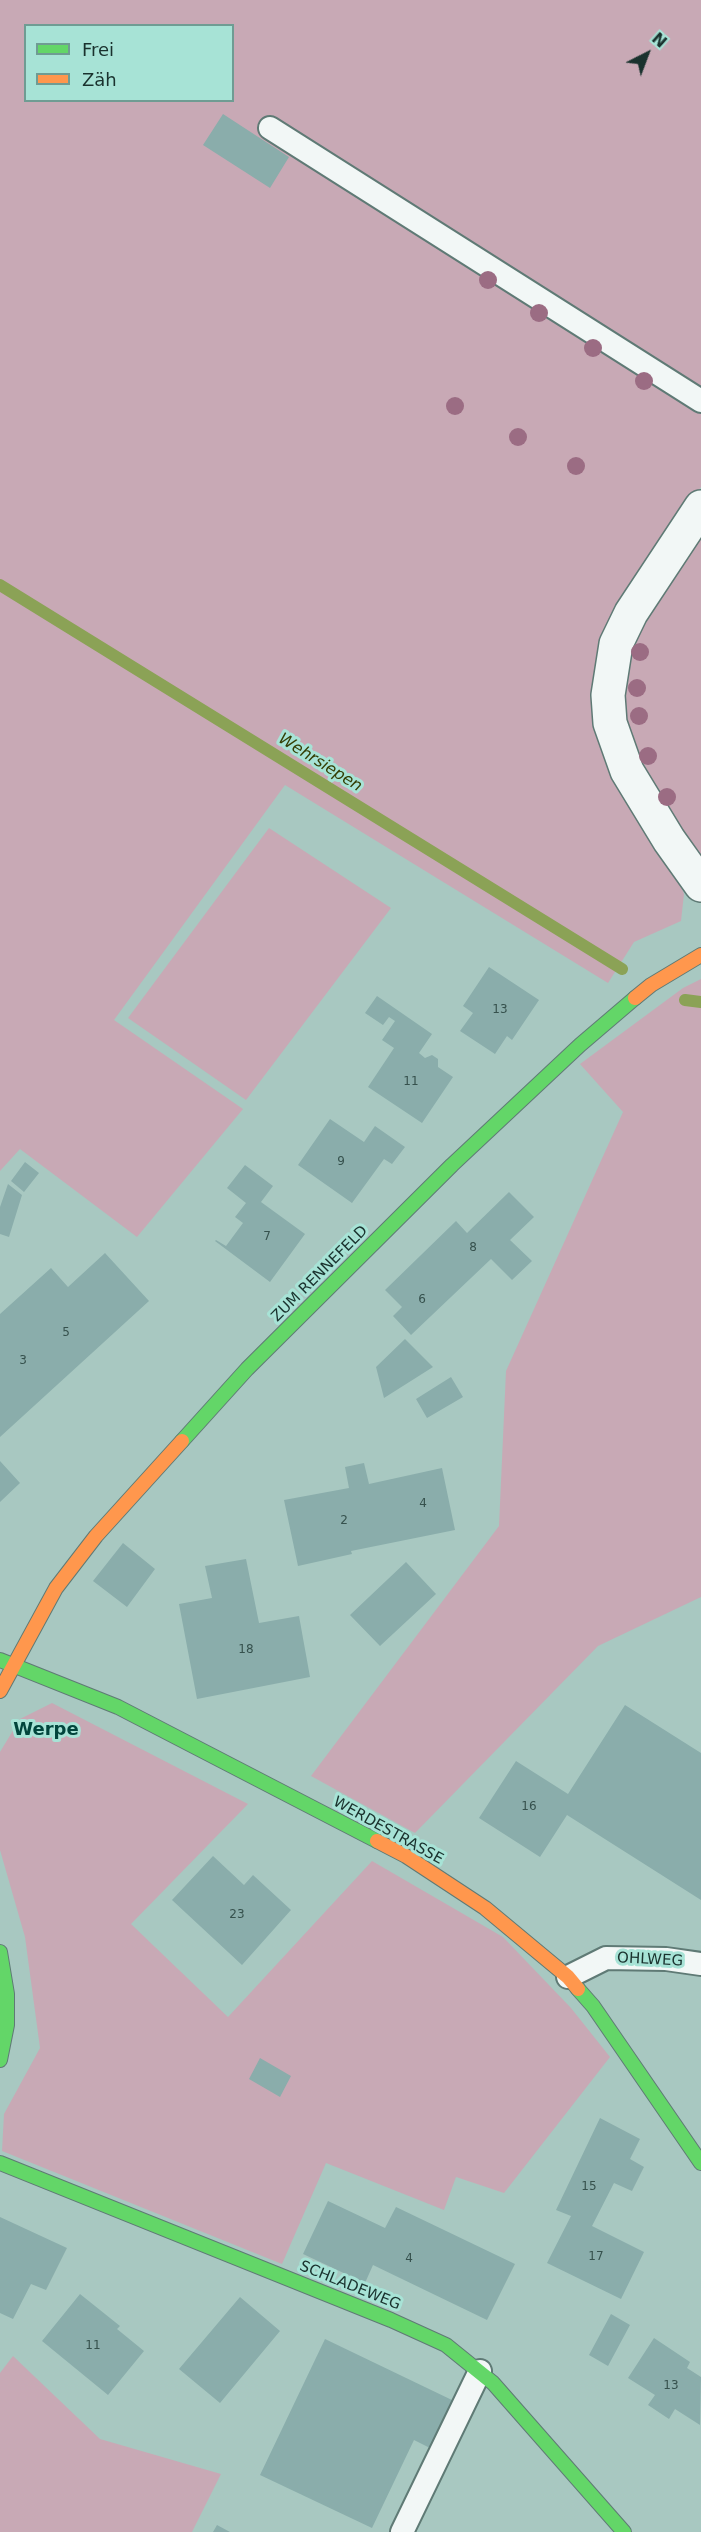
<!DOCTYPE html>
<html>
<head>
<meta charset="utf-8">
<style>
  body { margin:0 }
  #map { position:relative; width:701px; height:2532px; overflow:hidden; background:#a8c8c1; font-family:"DejaVu Sans",sans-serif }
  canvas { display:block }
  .legend { position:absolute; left:24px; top:24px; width:210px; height:78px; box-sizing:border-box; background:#a7e3d6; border:2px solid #6f9c93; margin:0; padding:8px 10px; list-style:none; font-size:18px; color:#1a322e }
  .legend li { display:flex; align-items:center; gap:12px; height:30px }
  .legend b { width:30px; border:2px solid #6f9c93 }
  .north { position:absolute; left:617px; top:24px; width:60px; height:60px; -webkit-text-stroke:4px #a7e3d6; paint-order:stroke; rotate:42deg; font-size:16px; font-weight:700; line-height:24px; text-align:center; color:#1a322e }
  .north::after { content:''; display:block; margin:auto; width:21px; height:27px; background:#1a322e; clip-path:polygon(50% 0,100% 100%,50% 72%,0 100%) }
</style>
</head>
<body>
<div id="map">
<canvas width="701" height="2532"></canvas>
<ul class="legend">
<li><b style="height:8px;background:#63d668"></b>Frei</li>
<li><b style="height:8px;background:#ff974d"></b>Zäh</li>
</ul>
<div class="north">N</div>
</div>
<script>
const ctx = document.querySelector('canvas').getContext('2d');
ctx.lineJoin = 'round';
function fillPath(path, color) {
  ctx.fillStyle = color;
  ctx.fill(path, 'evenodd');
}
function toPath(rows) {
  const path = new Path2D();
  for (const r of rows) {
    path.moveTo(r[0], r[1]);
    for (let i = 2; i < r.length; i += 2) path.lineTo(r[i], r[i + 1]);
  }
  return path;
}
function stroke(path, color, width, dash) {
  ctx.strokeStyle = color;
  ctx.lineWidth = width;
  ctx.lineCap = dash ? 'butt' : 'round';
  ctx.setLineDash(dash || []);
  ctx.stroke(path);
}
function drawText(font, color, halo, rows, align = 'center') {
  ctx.font = font + ' "DejaVu Sans",sans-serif';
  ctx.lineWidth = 6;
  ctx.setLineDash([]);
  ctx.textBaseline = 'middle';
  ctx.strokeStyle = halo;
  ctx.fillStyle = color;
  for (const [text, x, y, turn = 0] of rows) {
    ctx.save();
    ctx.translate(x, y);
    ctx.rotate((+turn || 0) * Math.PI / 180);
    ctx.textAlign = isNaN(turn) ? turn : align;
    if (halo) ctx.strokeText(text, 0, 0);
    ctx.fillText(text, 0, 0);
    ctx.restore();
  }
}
fillPath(toPath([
  [0,0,701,0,701,487,660,544,598,691,672,862,684,894,681,921,634,942,608,983,285,785,114,1020,243,1109,137,1237,20,1149,0,1171],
  [26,26,232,26,232,100,26,100],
  [701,532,701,856,649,783,626,727,626,672,638,624],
  [269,828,391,908,246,1100,128,1018],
  [701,979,701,1597,598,1646,415,1833,311,1776,499,1526,506,1371,623,1112,580,1064,683,988],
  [52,1703,248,1804,131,1924,228,2017,372,1861,503,1937,571,2008,610,2057,504,2193,456,2177,444,2210,326,2163,282,2264,2,2151,4,2114,40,2048,25,1937,0,1850,0,1752,20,1719],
  [13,2356,100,2439,221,2474,192,2532,0,2532,0,2373]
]), '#c8a9b5');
stroke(toPath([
  [0,585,622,969],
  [685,1000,701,1002]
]), '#8ba256', 12);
fillPath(toPath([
  [223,114,289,157,270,188,203,145],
  [489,967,539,1000,512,1040,507,1036,495,1054,460,1031,473,1013,463,1006],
  [377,996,432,1034,419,1053,425,1058,432,1055,438,1059,438,1067,453,1077,422,1123,368,1087,394,1048,382,1040,395,1021,389,1017,383,1025,365,1013],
  [330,1119,364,1142,375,1126,405,1147,392,1164,384,1159,352,1203,298,1165],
  [25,1162,39,1173,24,1192,11,1181],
  [245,1165,273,1186,261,1202,305,1234,270,1282,215,1241,216,1240,226,1246,243,1223,235,1217,246,1203,227,1188],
  [8,1184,22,1195,9,1237,0,1234,0,1207],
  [509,1192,534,1217,510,1240,532,1261,512,1280,491,1259,411,1335,393,1316,402,1307,385,1290,456,1221,467,1233],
  [105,1253,149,1301,0,1437,0,1314,51,1268,68,1287],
  [405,1339,433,1367,384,1398,376,1367],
  [451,1377,463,1397,427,1418,416,1399],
  [0,1461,20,1483,0,1502],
  [364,1463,369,1484,442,1468,455,1530,351,1551,352,1554,298,1566,284,1500,349,1488,345,1467],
  [123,1543,155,1569,127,1607,93,1581],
  [246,1559,259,1623,299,1616,310,1677,197,1699,179,1604,212,1598,205,1566],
  [406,1562,436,1594,380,1646,350,1615],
  [625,1705,701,1753,701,1900,567,1815,540,1857,479,1818,516,1761,568,1794],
  [213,1856,244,1885,253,1875,291,1910,242,1965,172,1900],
  [260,2058,291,2076,280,2097,249,2079],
  [600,2118,640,2139,630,2159,644,2167,632,2191,614,2183,592,2226,644,2252,621,2299,547,2263,571,2216,556,2210],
  [328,2201,385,2228,396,2207,515,2264,487,2320,373,2265,365,2283,303,2254],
  [0,2217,67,2248,46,2290,31,2284,13,2319,0,2313],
  [80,2294,120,2326,117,2329,144,2351,108,2395,42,2341],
  [240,2297,280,2331,220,2403,179,2369],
  [611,2314,630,2325,608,2366,589,2355],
  [654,2338,690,2362,687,2368,701,2377,700,2425,675,2409,669,2419,648,2405,655,2395,628,2378],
  [325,2339,454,2401,430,2448,414,2440,372,2528,260,2475],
  [217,2525,230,2532,213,2532]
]), '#8aadab');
const lane = toPath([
  [270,128,701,401],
  [568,1977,606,1958,666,1959,701,1964],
  [402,2532,480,2371]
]);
const street = toPath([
  [701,507,631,613,616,644,608,695,610,723,627,771,669,840,701,885]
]);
const fast = toPath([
  [182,1441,247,1369,452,1165,580,1045,635,998],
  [0,1660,118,1707,377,1841],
  [0,1952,7,1994,7,2025,0,2060],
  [578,1989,593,2006,701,2163],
  [0,2163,391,2320,446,2345,493,2383,624,2532]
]);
const slow = toPath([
  [635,998,651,985,701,955],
  [0,1691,56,1588,96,1536,182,1441],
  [377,1841,406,1856,485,1908,568,1977,578,1989]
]);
stroke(lane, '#5f7a75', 26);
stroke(street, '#5f7a75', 36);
stroke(fast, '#5f7a75', 16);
stroke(slow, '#5f7a75', 16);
stroke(lane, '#f2f7f6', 22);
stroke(street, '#f2f7f6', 33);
stroke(fast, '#63d668', 14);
stroke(slow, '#ff974d', 14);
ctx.fillStyle = '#9b6c83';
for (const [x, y] of [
  [488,280],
  [539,313],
  [593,348],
  [644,381],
  [455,406],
  [518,437],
  [576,466],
  [640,652],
  [637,688],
  [639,716],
  [648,756],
  [667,797]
]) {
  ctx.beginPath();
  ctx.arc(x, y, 9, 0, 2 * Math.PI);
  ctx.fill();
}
drawText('12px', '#36514d', null, [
  ["13",500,1010],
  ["11",411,1082],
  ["9",341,1162],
  ["7",267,1237],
  ["8",473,1248],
  ["6",422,1300],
  ["5",66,1333],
  ["3",23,1361],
  ["4",423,1504],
  ["2",344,1521],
  ["18",246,1650],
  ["16",529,1807],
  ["23",237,1915],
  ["15",589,2187],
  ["17",596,2257],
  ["4",409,2259],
  ["11",93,2346],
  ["13",671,2386]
]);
drawText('15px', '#1a322e', '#a7e3d6', [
  ["ZUM RENNEFELD",320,1274,-45],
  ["WERDESTRASSE",388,1831,29],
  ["OHLWEG",650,1960,3],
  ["SCHLADEWEG",350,2286,22]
]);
drawText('italic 16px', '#343e05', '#a7e3d6', [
  ["Wehrsiepen",320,763,32]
]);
drawText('bold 18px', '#01453c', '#a7e3d6', [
  ["Werpe",46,1730]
]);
</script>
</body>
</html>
